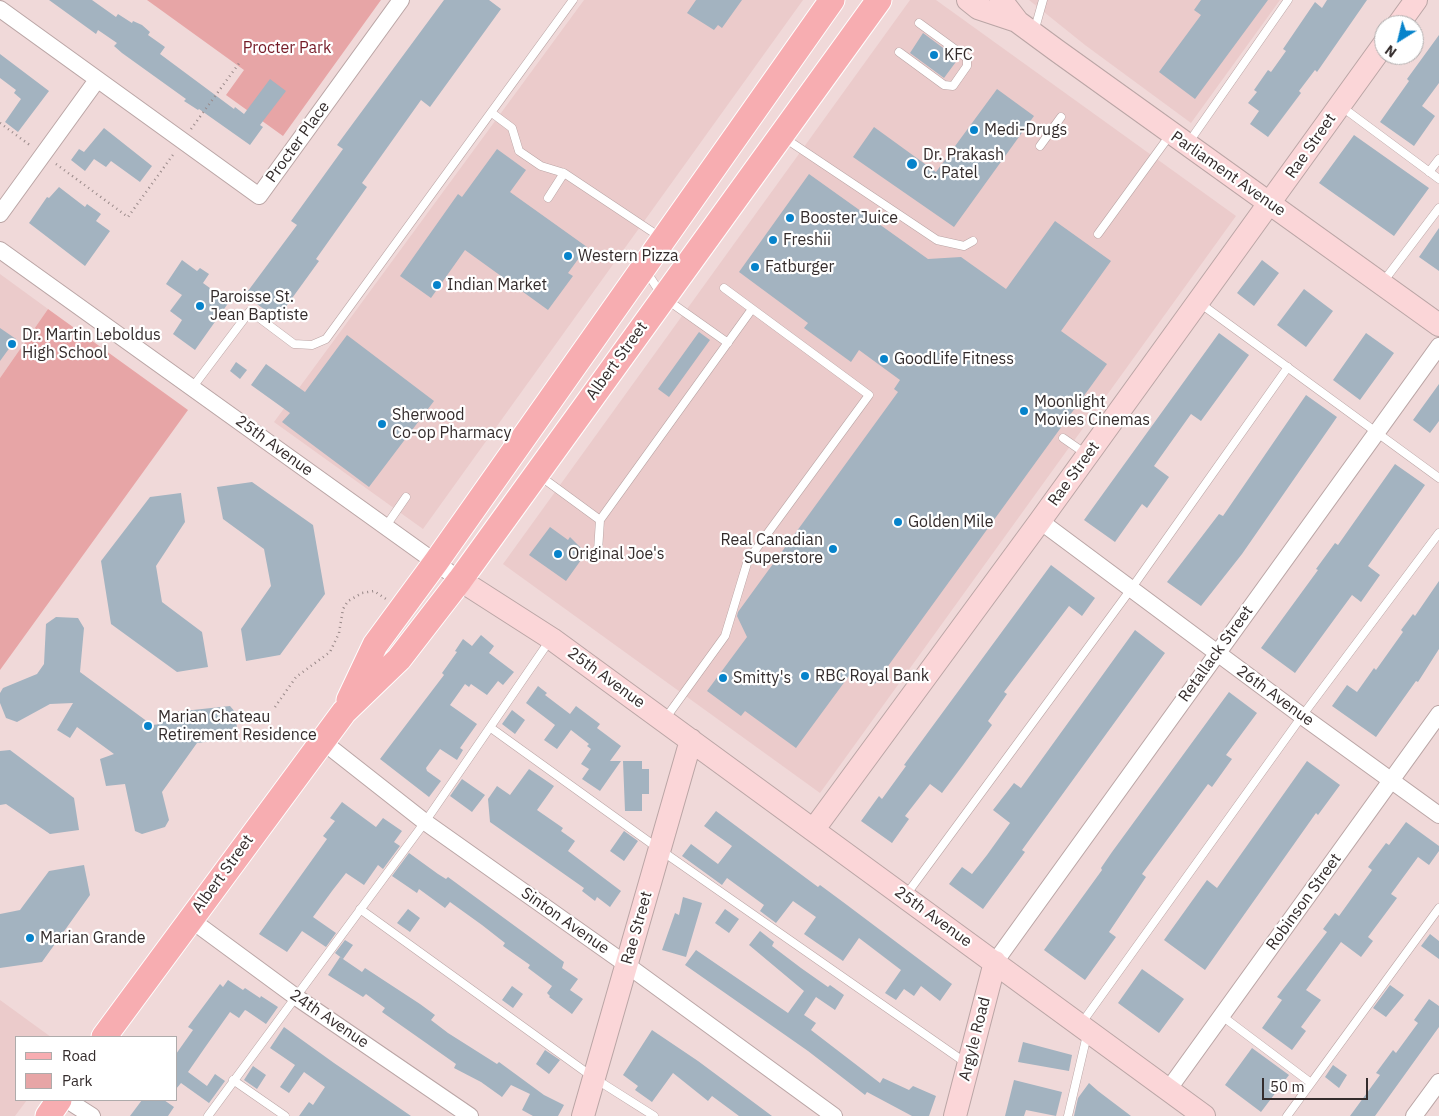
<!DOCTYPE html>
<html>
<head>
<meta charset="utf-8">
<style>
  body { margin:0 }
  #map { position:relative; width:1439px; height:1116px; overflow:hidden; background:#f0d9d9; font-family:"IBM Plex Sans",sans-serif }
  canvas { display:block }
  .legend { position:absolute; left:15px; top:1036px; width:162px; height:65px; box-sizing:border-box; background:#fff; border:1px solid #aeabab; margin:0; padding:6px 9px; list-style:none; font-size:15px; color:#342c2c }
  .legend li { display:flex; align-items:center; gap:10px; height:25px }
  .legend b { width:25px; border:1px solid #aeabab }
  .north { position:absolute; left:1374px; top:15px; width:50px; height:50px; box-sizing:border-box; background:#fff; border:1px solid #aeabab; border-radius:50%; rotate:216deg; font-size:14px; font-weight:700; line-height:20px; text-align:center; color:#342c2c }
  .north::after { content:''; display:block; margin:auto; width:18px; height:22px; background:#0683cb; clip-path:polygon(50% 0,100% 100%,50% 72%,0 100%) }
  .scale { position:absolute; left:1262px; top:1078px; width:106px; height:22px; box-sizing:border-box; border:2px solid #342c2c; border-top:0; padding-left:6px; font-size:15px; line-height:18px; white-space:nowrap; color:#342c2c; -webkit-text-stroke:4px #fff; paint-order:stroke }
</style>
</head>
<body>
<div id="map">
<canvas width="1439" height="1116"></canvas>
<ul class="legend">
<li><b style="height:6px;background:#f7adb1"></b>Road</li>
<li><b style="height:14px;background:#e7a5a6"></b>Park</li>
</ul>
<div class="north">N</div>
<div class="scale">50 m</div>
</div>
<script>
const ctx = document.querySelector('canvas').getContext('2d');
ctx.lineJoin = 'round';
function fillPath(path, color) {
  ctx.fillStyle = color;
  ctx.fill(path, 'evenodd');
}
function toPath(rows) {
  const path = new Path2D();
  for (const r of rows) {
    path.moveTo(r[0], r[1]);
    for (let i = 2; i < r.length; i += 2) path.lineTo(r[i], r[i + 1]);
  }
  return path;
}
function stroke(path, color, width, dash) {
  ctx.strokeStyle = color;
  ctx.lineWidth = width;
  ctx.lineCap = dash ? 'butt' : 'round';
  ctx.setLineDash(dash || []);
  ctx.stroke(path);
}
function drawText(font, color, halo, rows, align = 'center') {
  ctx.font = font + ' "IBM Plex Sans",sans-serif';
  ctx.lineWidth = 4.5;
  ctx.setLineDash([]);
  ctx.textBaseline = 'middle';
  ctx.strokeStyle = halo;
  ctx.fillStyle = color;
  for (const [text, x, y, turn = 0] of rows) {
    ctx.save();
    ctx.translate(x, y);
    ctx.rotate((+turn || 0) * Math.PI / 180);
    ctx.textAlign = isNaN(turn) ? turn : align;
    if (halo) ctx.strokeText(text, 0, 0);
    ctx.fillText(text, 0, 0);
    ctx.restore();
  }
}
fillPath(toPath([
  [584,0,803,0,423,529,274,422],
  [910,0,936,0,1236,216,820,793,503,564],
  [1029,0,1280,0,1191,123,1085,45],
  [0,274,48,309,0,378],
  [0,1000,51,1037,16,1037,16,1100,27,1100,15,1116,0,1116]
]), '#ebcbcb');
fillPath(toPath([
  [147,0,381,0,283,136,226,95,244,70],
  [48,309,188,410,0,670,0,378]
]), '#e7a5a6');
fillPath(toPath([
  [49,0,92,0,116,17,118,14,132,23,133,21,142,25,150,32,148,35,165,47,160,54,234,109,235,107,244,114,270,79,286,91,260,125,263,127,250,145,199,109,198,110,184,101,186,99,122,53,114,46,117,43,98,30,96,34],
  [444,0,489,0,501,9,430,107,421,100,362,183,367,187,316,259,319,261,277,319,245,295,297,225,291,221,343,149,337,145],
  [696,0,742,0,722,28,718,25,714,30,687,13],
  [1201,0,1268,0,1195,99,1159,72,1201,15,1194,10],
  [1327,0,1367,0,1317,72,1315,70,1299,91,1301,93,1268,137,1250,124,1259,111,1248,103,1257,92,1254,90,1268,70,1271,72,1286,51,1283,49,1315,2,1322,8],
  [923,33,958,59,944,78,910,53],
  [1439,35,1439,83,1422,106,1435,116,1414,146,1380,122,1409,81,1407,79],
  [0,54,49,91,18,132,5,122,21,99,14,93,16,90,0,78],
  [997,89,1034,116,954,227,853,157,874,127,936,172],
  [104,128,152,166,140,182,111,161,106,167,94,159,85,171,71,160,79,149,84,152],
  [1354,135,1429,188,1394,236,1319,183],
  [497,149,526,170,510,192,587,247,568,273,573,276,548,310,465,250,431,298,400,276,458,194,462,197],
  [809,174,928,259,961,257,1006,289,1055,221,1111,261,1061,331,1107,364,875,684,854,669,796,748,745,711,741,716,707,691,747,637,737,616,738,612,898,392,894,389,900,380,859,350,851,362,804,328,808,323,739,272],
  [59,187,85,207,87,204,101,214,96,221,110,231,85,266,29,223,47,197,49,198],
  [1439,228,1439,271,1419,257],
  [182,260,197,271,200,268,209,274,203,283,229,302,195,350,173,334,182,320,170,311,182,295,166,284],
  [1262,260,1279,273,1254,306,1237,293],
  [1304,289,1333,311,1306,347,1277,325],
  [0,328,16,339,0,361],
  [699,332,710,340,669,397,658,389],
  [1219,333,1249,355,1201,421,1191,414,1154,466,1169,477,1147,508,1142,504,1115,542,1084,520],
  [1366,333,1394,353,1360,400,1333,380],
  [347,335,434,401,369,487,282,422,290,413,251,385,266,364,305,392],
  [236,362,247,370,240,379,230,371],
  [1439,384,1439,421,1430,433,1413,420],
  [1306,395,1337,417,1242,554,1201,606,1167,582,1219,514,1223,516],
  [1395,464,1425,485,1368,566,1380,575,1361,602,1352,595,1295,673,1261,648,1318,570,1316,569,1335,543,1338,545],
  [252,482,313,525,325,594,280,655,246,661,241,629,271,586,264,549,223,519,217,487],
  [181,493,185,522,156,566,162,602,202,632,208,667,177,672,111,624,101,561,150,497],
  [550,527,568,540,570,537,586,553,566,581,529,555],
  [1051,565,1095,598,1082,616,1069,606,1004,692,1007,694,988,721,992,725,963,765,942,793,930,784,905,816,909,819,892,843,861,821,879,796,882,799,906,766,904,765],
  [1439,581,1439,649,1418,682,1416,681,1376,737,1332,706,1347,685,1357,692,1374,668,1376,670,1403,632,1401,630,1413,614,1415,616],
  [56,617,78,618,84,628,80,672,152,725,161,724,174,712,230,706,236,713,237,732,230,739,197,743,162,792,169,820,165,827,142,834,135,831,125,784,106,786,100,759,114,754,77,727,70,738,57,730,73,703,50,704,17,722,6,718,0,703,0,693,3,688,37,674,44,664,46,624],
  [1135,630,1165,653,1022,850,1025,852,983,909,949,884,962,867,972,874,987,855,1010,823,993,810,1014,783,1021,788],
  [481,635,494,646,489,653,514,672,503,685,498,681,487,695,471,684,469,687,465,684,450,705,477,724,460,748,463,750,457,760,440,749,426,768,427,771,441,781,429,797,380,759,444,675,442,673,457,652,455,651,463,639,472,646],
  [538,686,547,693,545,695,570,714,576,706,600,724,597,728,621,746,610,761,621,761,600,791,582,779,589,769,581,764,591,749,587,746,589,744,571,730,557,749,544,740,555,725,526,703],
  [1229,692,1257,713,1226,755,1232,759,1212,787,1208,784,1142,874,1146,877,1109,932,1116,937,1085,980,1044,950,1102,870,1101,868,1112,852],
  [512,710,525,720,515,734,502,724],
  [10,750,74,798,79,830,50,834,6,804,0,805,0,751],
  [623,761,642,761,642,769,649,769,649,794,642,794,642,811,625,811],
  [1307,761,1340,785,1318,815,1316,813,1205,970,1164,940,1207,880,1217,888],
  [529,769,554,786,537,810,563,828,561,831,575,841,568,851,621,891,610,907,597,897,595,901,582,891,584,888,490,822,488,799,497,786,510,795],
  [462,779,485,795,472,812,450,796],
  [342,802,376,827,383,818,402,831,394,842,400,846,383,869,378,865,364,885,346,873,332,891,313,917,336,933,326,947,302,931,287,952,259,934,327,839,323,836,335,821,330,818],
  [716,811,818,887,820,885,843,902,952,984,940,1001,921,986,914,996,904,989,896,1000,885,993,901,970,859,938,843,961,804,934,816,917,793,901,776,923,760,911,764,905,727,878,722,885,682,856,691,844,718,864,732,846,704,826],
  [1406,822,1439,846,1439,851,1429,865,1418,857,1391,894,1397,898,1368,937,1373,941,1361,957,1341,942,1306,990,1321,1000,1301,1027,1306,1031,1292,1050,1262,1028,1282,1000,1277,997,1327,932,1323,929,1335,913,1339,916,1372,870,1368,867,1386,843,1389,845],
  [624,831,638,841,624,861,610,851],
  [409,853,438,874,446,879,448,877,564,962,562,968,578,979,570,990,583,999,572,1014,549,997,550,996,547,993,552,986,528,968,530,965,503,946,505,943,482,925,450,902,445,908,419,889,417,893,392,876],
  [84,865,90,895,42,962,0,968,0,914,20,910,49,871],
  [683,897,702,903,686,957,662,950,675,913,679,915],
  [408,909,420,918,410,932,397,923],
  [725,909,739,919,729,933,715,923],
  [760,931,774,942,772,946,801,968,828,987,830,985,844,995,835,1010,816,997,804,1015,816,1023,811,1030,880,1083,883,1078,909,1090,913,1086,936,1096,929,1116,912,1116,867,1092,865,1095,808,1051,685,965,696,950,788,1013,804,991,749,945],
  [1430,934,1439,941,1439,959,1421,946],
  [345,940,353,945,343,959,335,953],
  [340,957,362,972,365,968,420,1004,435,1015,431,1020,448,1033,497,1064,499,1062,544,1095,564,1105,558,1116,533,1116,522,1110,530,1094,511,1085,502,1097,481,1082,454,1068,456,1064,382,1012,385,1008,366,994,363,997,328,975],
  [1142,969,1184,999,1159,1033,1118,1003],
  [228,980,243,990,245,988,260,998,261,996,278,1007,266,1024,247,1011,245,1010,239,1018,230,1012,206,1046,188,1072,207,1086,215,1074,225,1081,209,1103,181,1083,176,1089,176,1054,193,1030,188,1027,220,984,223,987],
  [1390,985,1404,995,1386,1017,1373,1008],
  [512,986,523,994,513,1008,502,1000],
  [1429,999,1439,1006,1439,1027,1375,1116,1350,1116,1380,1075,1376,1073,1393,1050,1396,1053,1418,1023,1414,1020],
  [284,1027,334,1063,411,1116,299,1116,309,1102,313,1105,325,1087,304,1072,289,1093,280,1087,295,1065,270,1048],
  [652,1030,698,1061,772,1116,739,1116,712,1096,708,1101,673,1073,652,1102,635,1090,638,1086,623,1075],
  [1023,1042,1072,1055,1069,1071,1018,1062],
  [1252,1048,1289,1075,1261,1112,1225,1085],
  [545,1050,560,1060,549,1074,536,1064],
  [1333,1065,1347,1075,1339,1088,1325,1077],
  [253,1066,266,1075,257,1089,244,1080],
  [1014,1080,1062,1092,1056,1116,1026,1110,1024,1116,1005,1116],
  [1089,1083,1098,1091,1131,1116,1074,1116,1078,1098],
  [142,1100,164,1100,174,1107,168,1116,130,1116]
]), '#a3b3c0');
const lane = toPath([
  [1034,32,1043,0],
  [899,52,944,85,953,86,967,66,967,58,919,23],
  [1342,107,1439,179],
  [492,113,512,128,519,151,541,166,564,173,660,237],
  [783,137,937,240,964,246,973,241],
  [1189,142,1288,0],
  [1040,146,1061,117],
  [1429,172,1439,159],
  [548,198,564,173],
  [1098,234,1170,135],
  [646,271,663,297,728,343],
  [1383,282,1439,208],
  [1201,304,1439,478],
  [192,388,250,311,294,344,312,345,326,339,573,0],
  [1063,438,1086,454],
  [540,476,600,520,598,551,596,554],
  [600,520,752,309],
  [386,526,406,497],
  [665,719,725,636,748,560,869,395,724,288],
  [491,728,659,849,966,1063],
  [906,895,1131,589,1288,367],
  [360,909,594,1078,654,1116],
  [1222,1016,1311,1083],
  [1081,1024,1302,716,1439,533],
  [233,1080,285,1116],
  [208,1116,425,822,550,640],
  [1068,1116,1087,1035],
  [1287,1116,1439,908]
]);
const street = toPath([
  [0,9,259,196,401,0],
  [0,214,97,80],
  [0,250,460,580],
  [1040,521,1302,716,1439,815],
  [322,741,425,822,627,965,834,1116],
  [190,919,296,997,470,1116],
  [995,962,1439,346],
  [1168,1090,1439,714],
  [67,1100,92,1116],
  [1414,1116,1439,1082]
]);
const secondary = toPath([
  [968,0,978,8,1017,21],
  [1001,0,1018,22,1056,50,1439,325],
  [1398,25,1416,0],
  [460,580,552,639,1204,1116],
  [814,829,1040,521,1384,44],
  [583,1116,691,740],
  [955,1116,995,962]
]);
const primary = toPath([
  [349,700,375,645,436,562,832,0],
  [104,1037,344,712,399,659,460,580,879,0],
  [48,1116,59,1100]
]);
stroke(lane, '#baa5a5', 9);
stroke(street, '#baa5a5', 18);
stroke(secondary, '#baa5a5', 24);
stroke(primary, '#fff', 27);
stroke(toPath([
  [0,123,31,146],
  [191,129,240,62],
  [56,164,128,217,175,152],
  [275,707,296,677,330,652,339,633,343,609,348,601,362,593,374,591,386,599]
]), '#988888', 2.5, [1, 4]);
stroke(lane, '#fff', 8);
stroke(street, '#fff', 16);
stroke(secondary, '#fbd6d8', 22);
stroke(primary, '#f7adb1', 25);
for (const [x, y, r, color] of [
  [934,55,5,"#0683cb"],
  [974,130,5,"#0683cb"],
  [912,164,6,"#0683cb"],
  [790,218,5,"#0683cb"],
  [773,240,5,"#0683cb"],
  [568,256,5,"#0683cb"],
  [755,267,5,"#0683cb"],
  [437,285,5,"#0683cb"],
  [200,306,5,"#0683cb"],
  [12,344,5,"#0683cb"],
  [884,359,5,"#0683cb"],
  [1024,411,5,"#0683cb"],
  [382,424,5,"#0683cb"],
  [898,522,5,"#0683cb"],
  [833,549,5,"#0683cb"],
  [558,554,5,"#0683cb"],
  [805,676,5,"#0683cb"],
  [723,678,5,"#0683cb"],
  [148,726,5,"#0683cb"],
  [30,938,5,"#0683cb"]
]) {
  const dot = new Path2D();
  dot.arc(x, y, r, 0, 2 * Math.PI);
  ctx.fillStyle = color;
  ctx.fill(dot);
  stroke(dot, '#fff', 2);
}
drawText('16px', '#751b27', '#fff', [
  ["Procter Park",287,48]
]);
drawText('16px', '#342c2c', '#fff', [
  ["KFC",944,55],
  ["Medi-Drugs",984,130],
  ["Dr. Prakash",923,155],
  ["C. Patel",923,173],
  ["Booster Juice",800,218],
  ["Freshii",783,240],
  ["Western Pizza",578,256],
  ["Fatburger",765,267],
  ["Indian Market",447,285],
  ["Paroisse St.",210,297],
  ["Jean Baptiste",210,315],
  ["Dr. Martin Leboldus",22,335],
  ["High School",22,353],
  ["GoodLife Fitness",894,359],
  ["Moonlight",1034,402],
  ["Movies Cinemas",1034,420],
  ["Sherwood",392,415],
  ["Co-op Pharmacy",392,433],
  ["Golden Mile",908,522],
  ["Real Canadian",823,540,"right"],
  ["Superstore",823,558,"right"],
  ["Original Joe's",568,554],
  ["RBC Royal Bank",815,676],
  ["Smitty's",733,678],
  ["Marian Chateau",158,717],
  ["Retirement Residence",158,735],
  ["Marian Grande",40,938]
], 'left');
drawText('16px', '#342c2c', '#fff', [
  ["Procter Place",298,142,-54],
  ["Rae Street",1311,146,-55],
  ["Parliament Avenue",1228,174,35],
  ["Albert Street",617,361,-54],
  ["25th Avenue",274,446,36],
  ["Rae Street",1074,474,-54],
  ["Retallack Street",1216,654,-54],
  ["25th Avenue",606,678,36],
  ["26th Avenue",1275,696,36],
  ["Albert Street",223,874,-54],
  ["Robinson Street",1304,902,-54],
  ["25th Avenue",933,917,36],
  ["Sinton Avenue",565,921,35],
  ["Rae Street",637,928,-74],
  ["24th Avenue",329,1019,34],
  ["Argyle Road",975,1039,-76]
]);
</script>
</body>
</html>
